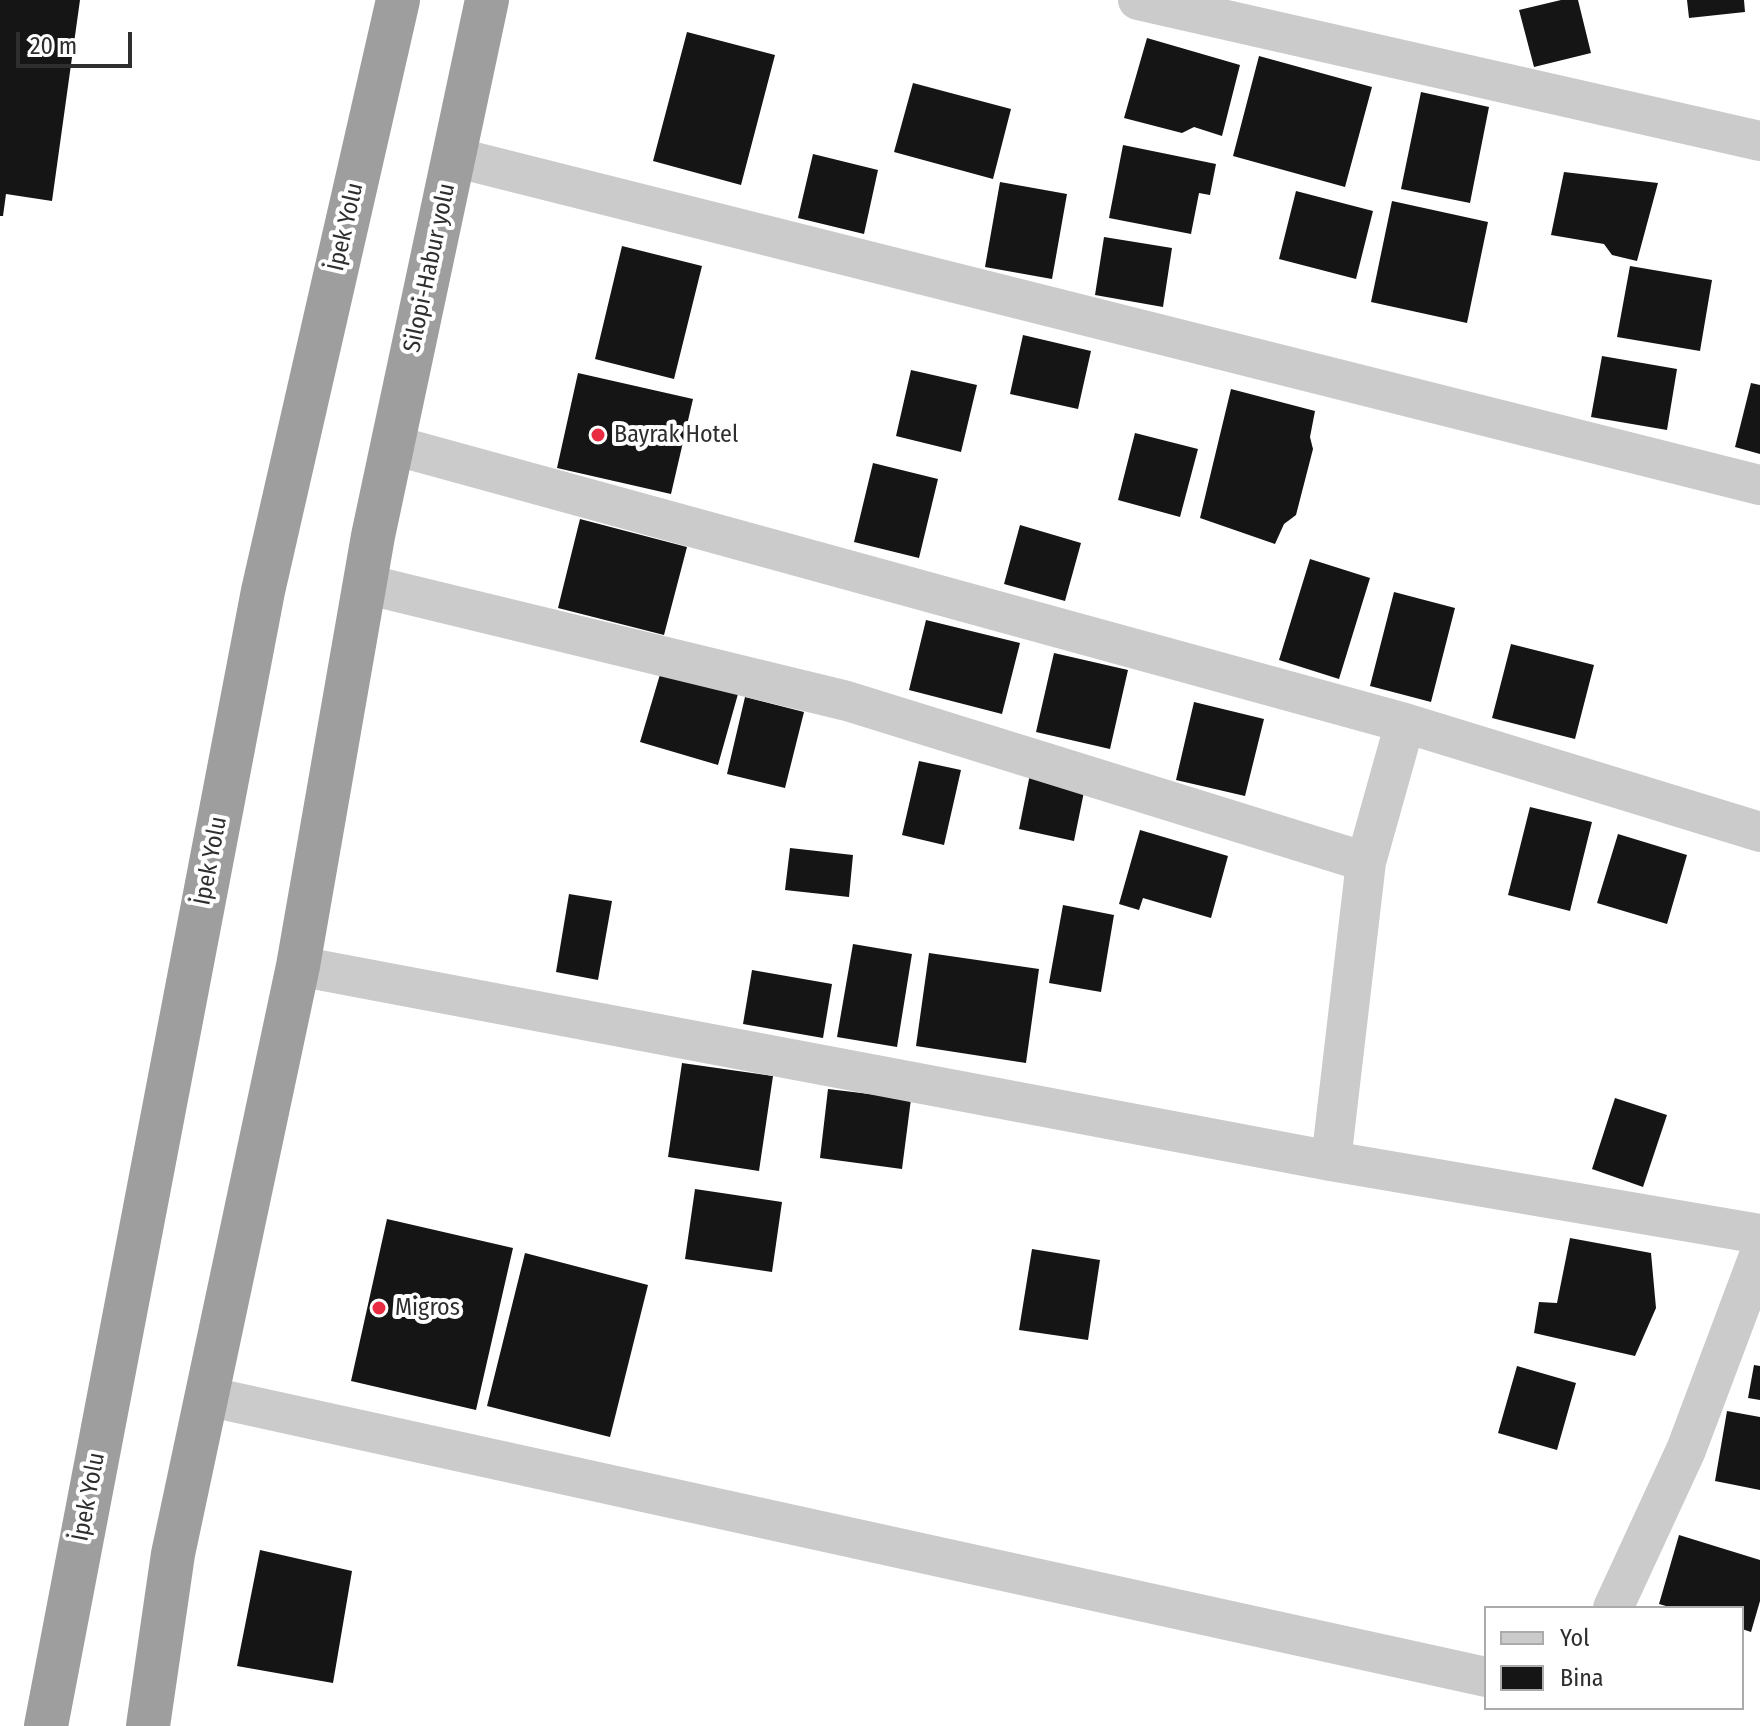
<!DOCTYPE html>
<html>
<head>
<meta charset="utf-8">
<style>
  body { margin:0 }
  #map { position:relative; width:1760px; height:1726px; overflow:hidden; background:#fff; font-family:"Fira Sans Condensed",sans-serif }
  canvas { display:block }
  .legend { position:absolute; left:1484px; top:1606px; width:260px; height:104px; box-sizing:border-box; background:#fff; border:2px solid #ababab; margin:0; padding:10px 14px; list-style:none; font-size:24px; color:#2e2e2e }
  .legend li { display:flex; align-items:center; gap:16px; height:40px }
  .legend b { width:40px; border:2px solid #ababab }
  .scale { position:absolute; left:16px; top:32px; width:116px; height:36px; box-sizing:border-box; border:4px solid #2e2e2e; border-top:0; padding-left:10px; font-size:24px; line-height:28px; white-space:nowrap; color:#2e2e2e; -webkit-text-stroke:6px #fff; paint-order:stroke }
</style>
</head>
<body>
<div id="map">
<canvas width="1760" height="1726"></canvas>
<ul class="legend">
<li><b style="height:10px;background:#cbcbcb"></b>Yol</li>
<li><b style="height:22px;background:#151515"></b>Bina</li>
</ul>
<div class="scale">20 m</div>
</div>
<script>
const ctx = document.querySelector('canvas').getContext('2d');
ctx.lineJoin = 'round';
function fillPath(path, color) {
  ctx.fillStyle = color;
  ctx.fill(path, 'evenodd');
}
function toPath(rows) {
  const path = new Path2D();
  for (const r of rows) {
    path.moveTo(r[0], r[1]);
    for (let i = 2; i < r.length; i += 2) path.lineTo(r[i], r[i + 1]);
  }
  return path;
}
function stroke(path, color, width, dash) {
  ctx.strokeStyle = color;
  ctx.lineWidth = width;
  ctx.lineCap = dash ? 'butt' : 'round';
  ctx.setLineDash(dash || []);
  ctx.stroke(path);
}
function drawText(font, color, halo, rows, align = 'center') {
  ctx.font = font + ' "Fira Sans Condensed",sans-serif';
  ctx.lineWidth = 8;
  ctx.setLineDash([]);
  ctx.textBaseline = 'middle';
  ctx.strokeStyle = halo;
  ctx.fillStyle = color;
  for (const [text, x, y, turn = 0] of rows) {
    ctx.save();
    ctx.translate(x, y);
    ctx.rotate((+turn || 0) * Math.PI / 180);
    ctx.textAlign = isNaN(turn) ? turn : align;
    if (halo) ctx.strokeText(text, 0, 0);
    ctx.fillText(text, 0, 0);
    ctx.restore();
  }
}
fillPath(toPath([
  [0,0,80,0,52,201,6,194,3,216,0,216],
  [1561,0,1578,0,1591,53,1534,67,1519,10],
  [1687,0,1744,0,1745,12,1689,18],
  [687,32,775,55,741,185,653,161],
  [1147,38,1240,65,1222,136,1194,127,1182,133,1124,118],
  [1259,56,1372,87,1345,187,1233,156],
  [913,83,1011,109,993,179,894,152],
  [1421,92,1489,107,1470,203,1401,189],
  [1123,145,1216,164,1210,195,1199,193,1191,234,1109,218],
  [813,154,878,170,864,234,798,218],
  [1564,172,1658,183,1637,261,1612,255,1604,244,1551,235],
  [1000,182,1067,194,1052,279,985,267],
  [1296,191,1373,211,1356,279,1279,259],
  [1392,201,1488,222,1467,323,1371,302],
  [1104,237,1172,248,1163,307,1095,295],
  [622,246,702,266,674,379,595,359],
  [1630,266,1712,280,1700,351,1617,337],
  [1023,335,1091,351,1078,409,1010,394],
  [1602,356,1677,369,1667,430,1591,417],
  [911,370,977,385,961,452,896,436],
  [578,373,693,399,671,494,557,468],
  [1751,383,1760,385,1760,454,1735,447],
  [1231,389,1315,411,1310,437,1313,449,1296,515,1284,524,1275,544,1200,518],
  [1135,433,1198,449,1180,517,1118,500],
  [873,463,938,479,919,558,854,542],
  [580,519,687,547,664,635,558,608],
  [1020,525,1081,543,1065,601,1004,584],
  [1310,559,1370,578,1339,679,1279,660],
  [1394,592,1455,608,1431,702,1370,686],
  [926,620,1020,643,1002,714,909,690],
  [1511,644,1594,665,1575,739,1492,718],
  [1054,653,1128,670,1110,749,1036,732],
  [661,671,738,694,718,765,640,742],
  [745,697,804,712,785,788,727,774],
  [1194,702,1264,719,1245,796,1176,780],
  [919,761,961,770,944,845,902,835],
  [1030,774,1085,787,1074,841,1019,829],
  [1530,807,1592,822,1570,911,1508,895],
  [1140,830,1228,856,1211,918,1143,898,1139,910,1119,904],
  [1618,834,1687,855,1667,924,1597,903],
  [790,848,853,855,849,897,785,890],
  [569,894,612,901,598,980,556,972],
  [1063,905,1114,915,1101,992,1049,983],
  [853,944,912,954,897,1047,837,1037],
  [929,953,1039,969,1026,1063,916,1046],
  [752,970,832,984,823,1038,743,1024],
  [682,1063,773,1076,759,1171,668,1157],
  [828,1089,911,1099,902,1169,820,1158],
  [1615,1098,1667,1115,1643,1187,1592,1169],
  [695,1189,782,1202,772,1272,685,1259],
  [387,1219,513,1248,476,1410,351,1381],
  [1570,1238,1651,1253,1656,1308,1635,1356,1534,1333,1539,1302,1557,1303],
  [1032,1249,1100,1260,1088,1340,1019,1330],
  [525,1253,648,1285,610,1437,487,1406],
  [1754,1365,1760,1366,1760,1400,1748,1398],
  [1517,1366,1576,1383,1557,1450,1498,1433],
  [1727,1411,1760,1417,1760,1490,1715,1481],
  [1679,1535,1760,1560,1760,1601,1751,1632,1742,1629,1742,1608,1673,1608,1659,1604],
  [260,1550,352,1571,333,1683,237,1666]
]), '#151515');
stroke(toPath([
  [1138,0,1760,141],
  [454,157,1760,485],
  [393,445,1405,723,1760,832],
  [365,584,847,701,1366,862],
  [298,966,1331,1161,1760,1234],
  [1331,1161,1366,862,1405,723],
  [206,1396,1486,1677],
  [1613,1608,1686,1450,1760,1253]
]), '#cbcbcb', 40);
stroke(toPath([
  [46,1726,263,591,398,0],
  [148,1726,173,1554,298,966,373,536,487,0]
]), '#9e9e9e', 44);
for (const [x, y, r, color] of [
  [598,435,8,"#e92c42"],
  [379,1308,8,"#e92c42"]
]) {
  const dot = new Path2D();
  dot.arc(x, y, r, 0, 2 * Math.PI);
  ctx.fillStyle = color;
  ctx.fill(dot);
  stroke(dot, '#fff', 3);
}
drawText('24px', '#2e2e2e', '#fff', [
  ["İpek Yolu",346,227,-77],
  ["Silopi-Habur yolu",430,268,-78],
  ["İpek Yolu",211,861,-79],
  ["İpek Yolu",89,1497,-79]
]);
drawText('24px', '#2e2e2e', '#fff', [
  ["Bayrak Hotel",614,435],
  ["Migros",395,1308]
], 'left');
</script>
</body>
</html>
